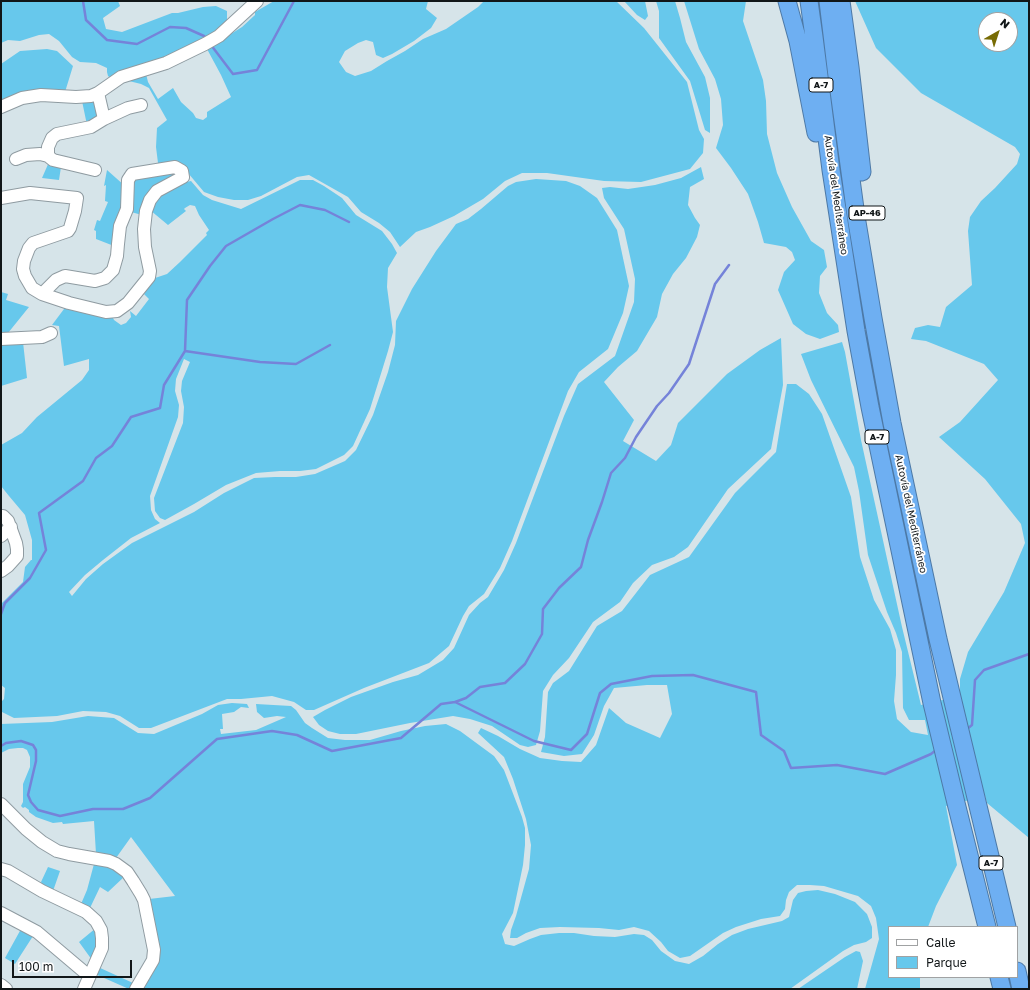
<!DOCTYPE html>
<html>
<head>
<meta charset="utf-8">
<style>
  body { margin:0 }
  #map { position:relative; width:1030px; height:990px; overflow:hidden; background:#d6e4e9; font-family:"Golos Text",sans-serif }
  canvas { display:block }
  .frame { position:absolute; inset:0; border:2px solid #111618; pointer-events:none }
  .legend { position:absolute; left:888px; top:926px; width:130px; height:52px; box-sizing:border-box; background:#fff; border:1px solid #a0a2a3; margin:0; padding:5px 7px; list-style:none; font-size:12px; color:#111618 }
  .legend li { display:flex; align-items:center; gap:8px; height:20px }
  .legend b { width:20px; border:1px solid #a0a2a3 }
  .north { position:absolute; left:978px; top:12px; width:40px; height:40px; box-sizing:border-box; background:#fff; border:1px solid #a0a2a3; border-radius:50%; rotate:39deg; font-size:11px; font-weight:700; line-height:16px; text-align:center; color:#111618 }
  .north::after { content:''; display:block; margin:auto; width:14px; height:18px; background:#786c05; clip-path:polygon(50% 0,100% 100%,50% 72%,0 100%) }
  .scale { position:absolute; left:12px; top:960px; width:120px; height:18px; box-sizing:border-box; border:2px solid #111618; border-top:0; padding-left:5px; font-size:12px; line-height:14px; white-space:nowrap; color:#111618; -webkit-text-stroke:3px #fff; paint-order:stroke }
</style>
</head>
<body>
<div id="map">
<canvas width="1030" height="990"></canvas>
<div class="frame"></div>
<ul class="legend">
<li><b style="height:5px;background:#fff"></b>Calle</li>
<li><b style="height:11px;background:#67c8ec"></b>Parque</li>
</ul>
<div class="north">N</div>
<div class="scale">100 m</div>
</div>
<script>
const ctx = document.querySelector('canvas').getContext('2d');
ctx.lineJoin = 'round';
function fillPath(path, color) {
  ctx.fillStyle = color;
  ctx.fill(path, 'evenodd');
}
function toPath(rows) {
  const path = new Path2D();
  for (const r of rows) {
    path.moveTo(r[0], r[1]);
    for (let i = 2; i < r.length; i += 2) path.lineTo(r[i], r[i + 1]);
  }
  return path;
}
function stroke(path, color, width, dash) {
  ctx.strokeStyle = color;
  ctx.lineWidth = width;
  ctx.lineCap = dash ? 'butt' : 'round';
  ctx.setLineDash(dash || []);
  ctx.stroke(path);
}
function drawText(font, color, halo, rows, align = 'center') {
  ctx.font = font + ' "Golos Text",sans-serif';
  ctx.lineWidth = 3.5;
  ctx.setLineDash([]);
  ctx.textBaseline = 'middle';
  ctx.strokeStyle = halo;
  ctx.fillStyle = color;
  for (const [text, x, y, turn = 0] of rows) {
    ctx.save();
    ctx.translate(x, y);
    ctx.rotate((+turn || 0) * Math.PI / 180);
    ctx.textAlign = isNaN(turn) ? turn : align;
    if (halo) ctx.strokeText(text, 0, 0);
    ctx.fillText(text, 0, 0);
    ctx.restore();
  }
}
fillPath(toPath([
  [1,1,118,1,120,6,103,18,106,29,122,32,172,13,178,13,203,7,216,6,227,11,227,22,218,31,173,56,112,79,108,76,107,72,107,68,96,63,80,62,72,57,59,41,49,34,39,35,20,41,8,40,1,43],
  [274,1,428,1,426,9,437,18,431,28,414,41,392,54,383,58,376,55,373,42,366,40,358,43,345,51,339,62,346,72,355,76,371,71,387,61,405,51,423,39,446,29,478,7,484,1,616,1,644,28,687,82,699,130,704,139,703,153,690,169,641,182,604,181,547,173,522,173,505,181,483,199,454,216,430,227,416,232,400,247,390,232,379,223,361,212,348,197,309,175,297,177,261,196,248,200,234,200,218,197,204,192,183,167,159,167,158,163,156,147,157,128,167,120,149,88,141,84,125,80,146,74,148,82,158,99,173,88,181,102,193,113,196,118,203,120,207,117,207,112,231,97,221,75,207,49,242,27,255,15,255,12],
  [624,1,645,1,648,16,645,20,637,15],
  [656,1,675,1,680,18,686,42,705,77,710,98,710,133,705,130,690,81,659,38,659,11],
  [684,1,746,1,743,21,763,80,766,101,767,134,777,173,792,207,811,241,824,250,827,267,820,276,819,293,827,313,838,325,839,332,820,339,806,334,793,324,778,290,784,272,795,260,792,252,786,247,764,243,758,222,748,194,731,168,716,148,723,125,721,99,715,79,699,49],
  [855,1,1029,1,1029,838,987,803,985,796,946,806,957,865,936,906,928,927,889,927,889,977,920,977,920,989,865,989,879,939,876,918,871,906,858,896,824,886,810,885,797,885,789,892,786,900,785,909,780,916,761,919,736,927,723,933,690,956,680,958,668,951,661,942,649,931,634,927,619,930,599,928,560,927,540,928,526,933,517,938,510,938,511,930,516,916,529,869,531,845,526,819,513,779,504,757,478,733,481,728,498,736,520,749,540,758,562,761,581,762,596,745,609,708,626,723,660,738,672,714,667,685,647,685,614,688,604,706,594,735,582,754,564,756,541,752,545,737,548,692,553,683,569,671,597,626,622,611,650,575,689,557,735,493,776,452,787,384,796,384,809,394,822,414,851,497,860,557,874,600,890,629,896,650,896,675,894,701,897,719,911,732,928,735,925,720,909,720,903,708,902,652,896,633,887,612,868,555,859,491,854,467,811,380,801,354,842,342,845,352,861,440,902,627,921,705,960,696,960,679,968,652,1004,592,1025,543,1021,524,985,479,939,437,960,422,998,380,984,364,926,341,911,339,915,328,928,325,940,327,946,307,972,285,968,231,970,217,981,201,995,188,1017,164,1020,154,1015,147,921,93,876,48],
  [986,20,1010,20,1010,44,986,44],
  [47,49,57,51,73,66,65,92,1,102,1,64,20,51],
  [94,99,99,116,87,125,82,101],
  [49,162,61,167,59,180,42,178],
  [701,167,704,179,690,187,688,205,695,218,700,225,697,237,686,258,673,274,662,294,657,317,637,351,618,367,604,382,634,420,623,441,656,461,671,445,678,423,727,374,760,350,781,338,783,385,771,449,728,489,688,547,674,557,652,565,633,583,620,602,593,622,569,658,553,675,543,691,540,731,536,745,528,747,520,745,492,726,470,719,453,716,410,723,356,734,340,734,328,731,319,725,313,717,325,710,351,697,393,682,418,675,443,660,454,648,469,615,480,603,488,597,504,570,516,543,564,416,578,384,615,356,634,302,635,279,624,229,604,198,602,188,610,187,628,189,655,185,681,178],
  [107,170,125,186,125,195,114,246,96,239,96,231,94,230,97,220,100,221,108,202,105,201,106,185,104,186],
  [179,171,142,215,131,212,131,184,135,178],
  [536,179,566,181,580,186,597,198,617,230,629,286,623,313,608,349,579,372,568,391,512,541,500,568,484,594,469,606,463,616,449,646,429,663,364,688,314,710,306,710,294,702,272,696,241,699,227,699,151,728,139,728,120,716,106,712,83,711,57,716,14,718,2,712,1,711,1,702,4,699,5,688,1,685,1,604,23,582,25,567,31,560,32,560,32,540,25,515,9,496,1,486,1,445,22,433,37,417,82,380,89,370,89,359,64,366,59,326,52,325,67,305,112,316,114,320,121,325,126,323,131,317,130,311,136,316,149,299,144,294,155,278,167,274,180,262,207,235,206,233,209,230,199,215,195,206,190,205,185,208,184,209,186,211,168,225,150,210,157,198,182,183,191,181,203,195,212,200,241,209,300,180,313,180,324,186,342,198,356,215,382,231,392,244,397,253,388,268,387,287,393,332,388,351,370,409,353,446,344,455,316,469,300,471,280,471,256,473,226,485,194,504,165,520,160,518,155,511,154,498,183,423,184,407,181,391,182,381,190,362,184,359,176,379,175,391,179,405,178,417,150,496,151,510,155,519,160,523,131,538,103,560,85,575,69,592,72,596,86,579,103,564,132,543,194,512,224,493,254,478,275,477,296,477,315,474,345,461,356,450,373,415,388,372,395,345,396,321,412,289,436,251,456,224,468,219,481,209,508,186,516,182],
  [1,292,8,294,6,300,29,307,8,333,1,335],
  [23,342,27,378,1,386,1,344],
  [232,703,247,704,249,708,241,707,234,712,222,714,223,729,220,729,221,734,256,730,286,717,277,716,264,718,257,712,256,704,291,706,296,710,305,723,312,728,328,738,345,740,370,740,401,731,425,726,446,724,460,731,494,756,504,770,522,817,525,828,525,845,523,865,513,913,502,934,505,944,514,946,530,939,541,935,559,933,574,933,594,936,615,937,634,934,644,935,652,940,661,951,675,961,689,964,703,956,718,944,732,935,748,929,782,921,789,917,793,900,798,893,806,891,818,890,835,894,855,902,867,914,872,927,872,938,866,942,854,945,843,951,790,989,140,989,152,969,153,920,153,914,149,899,175,896,131,837,116,858,96,854,94,821,63,824,62,822,53,823,36,817,29,812,29,810,25,807,23,808,21,806,23,802,23,784,30,767,30,757,27,750,23,748,18,748,9,749,1,753,1,724,52,722,88,716,114,718,138,733,154,734,202,714,218,705],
  [94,864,114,869,125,876,108,892,100,887,90,908,81,904,87,890],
  [48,867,60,871,53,891,43,887,41,882],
  [96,928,98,943,92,960,79,942],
  [21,929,33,936,15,964,5,958],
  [856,951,860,952,863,961,857,989,798,989,845,957],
  [98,967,133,983,130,989,129,989,95,974]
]), '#67c8ec');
stroke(toPath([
  [83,1,86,20,107,40,137,44,170,27,186,28,204,36,207,39],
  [211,45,233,74,257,70,294,1],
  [185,351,187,300,210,266,226,246,273,219,300,205,325,210,349,222],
  [1,614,5,603,30,578,46,550,39,513,83,481,96,458,112,446,131,417,160,408,164,385,185,351,260,362,296,364,330,345],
  [455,702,466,698,480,687,505,683,525,664,542,634,543,609,559,588,581,567,588,540,602,502,611,473,625,458,636,437,657,406,669,393,689,364,715,284,729,265],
  [967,729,972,725,975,680,984,670,1029,654],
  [1,746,6,743,21,741,33,745,36,750,36,761,28,795,31,802,38,810,60,816,93,809,123,809,150,798,217,739,272,731,297,735,332,751,401,738,441,704,455,702,534,741,571,750,587,734,600,693,611,684,652,676,693,675,756,692,761,735,784,751,791,768,837,765,885,774,931,754,936,750]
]), '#7583d9', 2.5);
const minor = toPath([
  [1,107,22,98,41,95,76,97,91,96,98,93,121,77,166,63,205,44,219,36,257,1],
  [104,119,128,108,141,105],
  [16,159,26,155,40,154,48,156],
  [95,170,53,160,48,156,48,147,52,138,57,134,91,127,104,119,98,93],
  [1,198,30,193,77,198,75,211,70,228,68,231,33,243,29,248,24,261,23,269,25,276,32,288,42,294,69,303,106,312,117,311,128,303,149,277,150,271,145,247,144,229,146,211,150,200,157,191,183,177,182,171,175,167,132,174,128,180,127,209,120,226,118,244,117,256,113,270,105,278,95,281,65,276,56,280,42,294],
  [1,339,42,337,51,333],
  [1,516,3,516,8,521,16,543,17,549,17,556,8,566,1,571],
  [1,536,11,527],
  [1,804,26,829,42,842,57,851,69,854,109,861,116,864,127,872,133,881,141,894,144,900,154,950,153,960,136,989],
  [1,869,8,871,42,891,86,912,96,921,101,930,102,938,102,948,84,989],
  [1,913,37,932,89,976],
  [1,985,6,989]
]);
const highway = toPath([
  [787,1,798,41,816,133],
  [809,1,814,37,831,170,856,331,870,407,932,703,956,803,987,927],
  [828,1,837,76,856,216,873,318,892,423,938,639,1007,927],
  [841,1,850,67,862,172],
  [1017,971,1021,989],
  [999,977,1002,989]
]);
stroke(minor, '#8f9ba1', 14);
stroke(highway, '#4d79a6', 19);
stroke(minor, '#fff', 12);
stroke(highway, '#6eaff2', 17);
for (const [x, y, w] of [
  [821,85,24],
  [867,213,36],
  [877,437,24],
  [991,863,24]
]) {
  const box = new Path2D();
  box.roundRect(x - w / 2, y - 7, w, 14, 3);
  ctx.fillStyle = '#fff';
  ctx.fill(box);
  stroke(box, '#111618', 1);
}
drawText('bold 9px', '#111618', null, [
  ["A-7",821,85],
  ["AP-46",867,213],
  ["A-7",877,437],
  ["A-7",991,863]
]);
drawText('10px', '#111618', '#fff', [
  ["Autovía del Mediterráneo",836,195,82],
  ["Autovía del Mediterráneo",911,514,78]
]);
</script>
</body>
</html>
